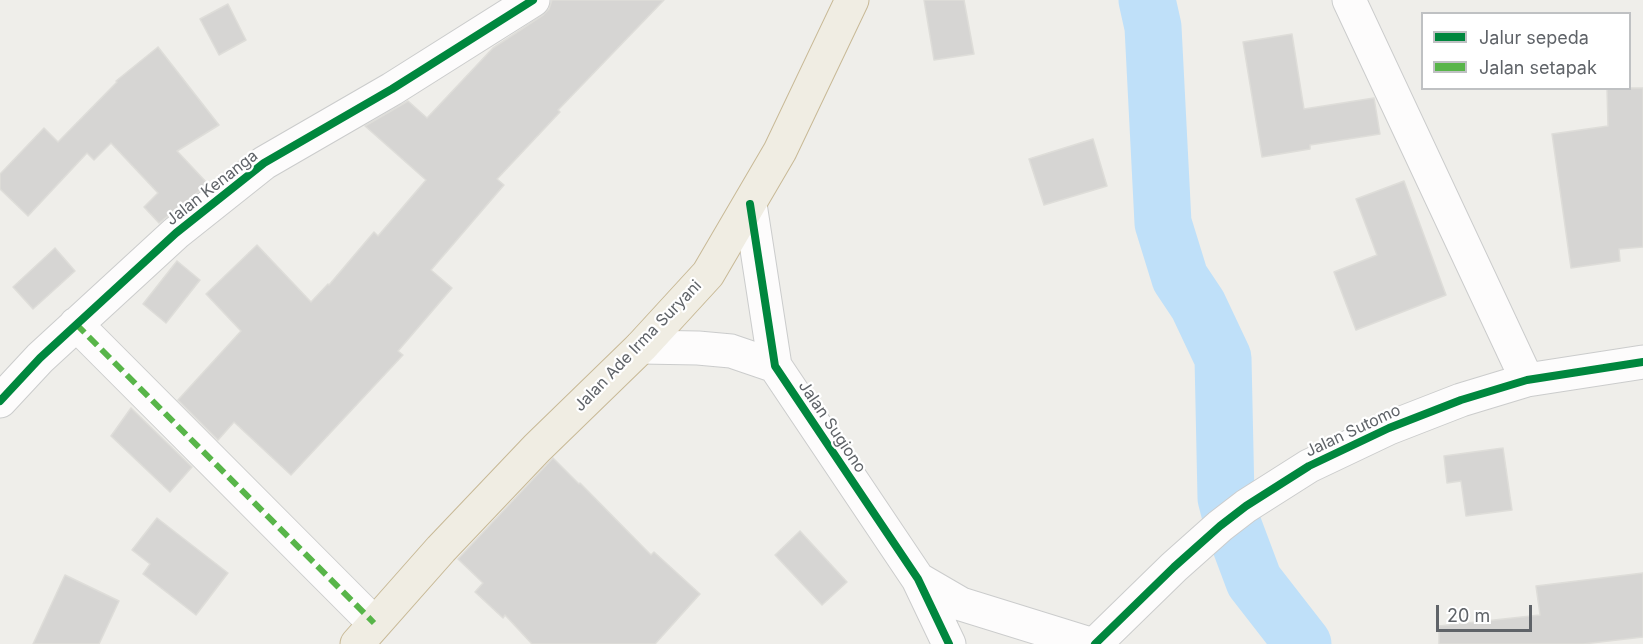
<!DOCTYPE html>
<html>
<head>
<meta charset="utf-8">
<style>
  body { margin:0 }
  #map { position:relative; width:1643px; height:644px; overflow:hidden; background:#efeeea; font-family:Inter,sans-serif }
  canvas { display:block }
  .legend { position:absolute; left:1421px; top:12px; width:210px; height:78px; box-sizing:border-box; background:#fff; border:2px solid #bfc1c3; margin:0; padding:8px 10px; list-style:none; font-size:18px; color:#5f6368 }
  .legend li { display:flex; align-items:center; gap:12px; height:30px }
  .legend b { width:30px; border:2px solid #bfc1c3 }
  .scale { position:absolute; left:1436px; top:605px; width:96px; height:27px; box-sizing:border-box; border:3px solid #5f6368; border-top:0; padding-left:8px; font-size:18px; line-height:21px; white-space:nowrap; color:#5f6368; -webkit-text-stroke:4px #fff; paint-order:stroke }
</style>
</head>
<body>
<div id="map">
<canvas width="1643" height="644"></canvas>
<ul class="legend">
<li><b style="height:8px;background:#00873e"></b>Jalur sepeda</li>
<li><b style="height:8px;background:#58b549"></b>Jalan setapak</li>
</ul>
<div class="scale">20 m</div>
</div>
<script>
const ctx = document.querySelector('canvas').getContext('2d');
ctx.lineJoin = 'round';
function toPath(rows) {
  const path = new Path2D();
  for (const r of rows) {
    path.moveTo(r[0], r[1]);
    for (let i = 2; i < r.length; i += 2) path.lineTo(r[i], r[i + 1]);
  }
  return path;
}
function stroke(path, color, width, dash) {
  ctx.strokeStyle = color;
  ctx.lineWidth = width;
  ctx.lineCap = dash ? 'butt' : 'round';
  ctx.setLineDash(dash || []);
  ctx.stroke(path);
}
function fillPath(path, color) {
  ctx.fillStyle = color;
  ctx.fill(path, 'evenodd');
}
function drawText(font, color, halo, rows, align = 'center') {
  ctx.font = font + ' Inter,sans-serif';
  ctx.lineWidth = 4.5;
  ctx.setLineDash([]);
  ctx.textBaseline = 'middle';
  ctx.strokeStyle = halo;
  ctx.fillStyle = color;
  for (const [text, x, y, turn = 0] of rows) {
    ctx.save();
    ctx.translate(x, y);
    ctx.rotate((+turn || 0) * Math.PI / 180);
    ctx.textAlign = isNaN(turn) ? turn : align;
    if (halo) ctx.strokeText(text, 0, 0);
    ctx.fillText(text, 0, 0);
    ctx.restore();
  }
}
stroke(toPath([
  [1147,0,1153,27,1163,223,1180,278,1198,305,1223,358,1226,498,1233,525,1254,581,1303,644]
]), '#bfe0f9', 57);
const building = toPath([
  [552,0,664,0,558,110,560,112,497,179,504,185,431,270,452,288,398,351,403,355,291,475,234,422,218,440,178,400,241,331,206,294,257,245,311,302,328,284,329,285,374,232,378,236,426,180,365,126,408,101,427,118,493,48,543,15,549,9,552,0],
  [924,0,964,0,974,54,934,60,924,0],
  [228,4,246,40,219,55,200,19,228,4],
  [1292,34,1304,109,1374,98,1380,134,1310,145,1310,149,1262,157,1243,42,1292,34],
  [158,47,219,125,177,151,208,184,159,223,144,207,158,193,111,143,94,160,87,153,28,216,0,189,0,174,44,128,58,142,117,82,116,81,158,47],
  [1607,88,1643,88,1643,247,1619,249,1620,261,1571,268,1552,134,1608,126,1607,88],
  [1093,139,1107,186,1044,205,1029,159,1093,139],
  [1404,181,1446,295,1356,330,1334,272,1377,255,1356,199,1404,181],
  [55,248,75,271,33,309,13,287,55,248],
  [177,261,200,280,166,323,143,304,177,261],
  [131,408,192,467,170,492,111,436,131,408],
  [1503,448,1512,510,1466,516,1461,481,1447,483,1444,456,1503,448],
  [553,458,579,484,580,483,651,555,654,552,700,594,655,644,532,644,505,615,503,618,475,592,483,583,458,559,553,458],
  [157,518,228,573,196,615,143,574,150,564,132,550,157,518],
  [800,531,847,582,822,605,775,555,800,531],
  [1643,573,1643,637,1583,644,1439,644,1439,626,1540,615,1536,586,1643,573],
  [65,575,119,601,99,644,33,644,65,575]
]);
fillPath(building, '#d6d5d3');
stroke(building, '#deddd9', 1.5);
const minor = toPath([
  [1349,0,1527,380],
  [750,204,775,366,918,579,949,644],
  [76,324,374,623],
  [641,347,698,348,731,351,775,366],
  [0,401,40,358,176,233,264,163,392,89,533,0],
  [918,579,961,604,1090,644],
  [1095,644,1174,567,1220,526,1246,506,1309,466,1389,428,1461,400,1527,380,1643,362]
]);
const highway = toPath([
  [357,644,441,549,537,448,641,347,708,274,780,151,852,0]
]);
stroke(minor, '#cbcccc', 35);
stroke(highway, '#c8b996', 35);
stroke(minor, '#fdfcfc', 33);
stroke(highway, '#f0ede3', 33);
stroke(toPath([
  [76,324,374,623]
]), '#58b549', 6, [12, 6]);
stroke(toPath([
  [750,204,775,366,918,579,949,644],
  [0,401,40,358,176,233,264,163,392,89,533,0],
  [1095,644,1174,567,1220,526,1246,506,1309,466,1389,428,1461,400,1527,380,1643,362]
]), '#00873e', 8);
drawText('16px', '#5f6368', '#fff', [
  ["Jalan Kenanga",212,188,-38],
  ["Jalan Ade Irma Suryani",638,346,-46],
  ["Jalan Sugiono",832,427,56],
  ["Jalan Sutomo",1353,431,-25]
]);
</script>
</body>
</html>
